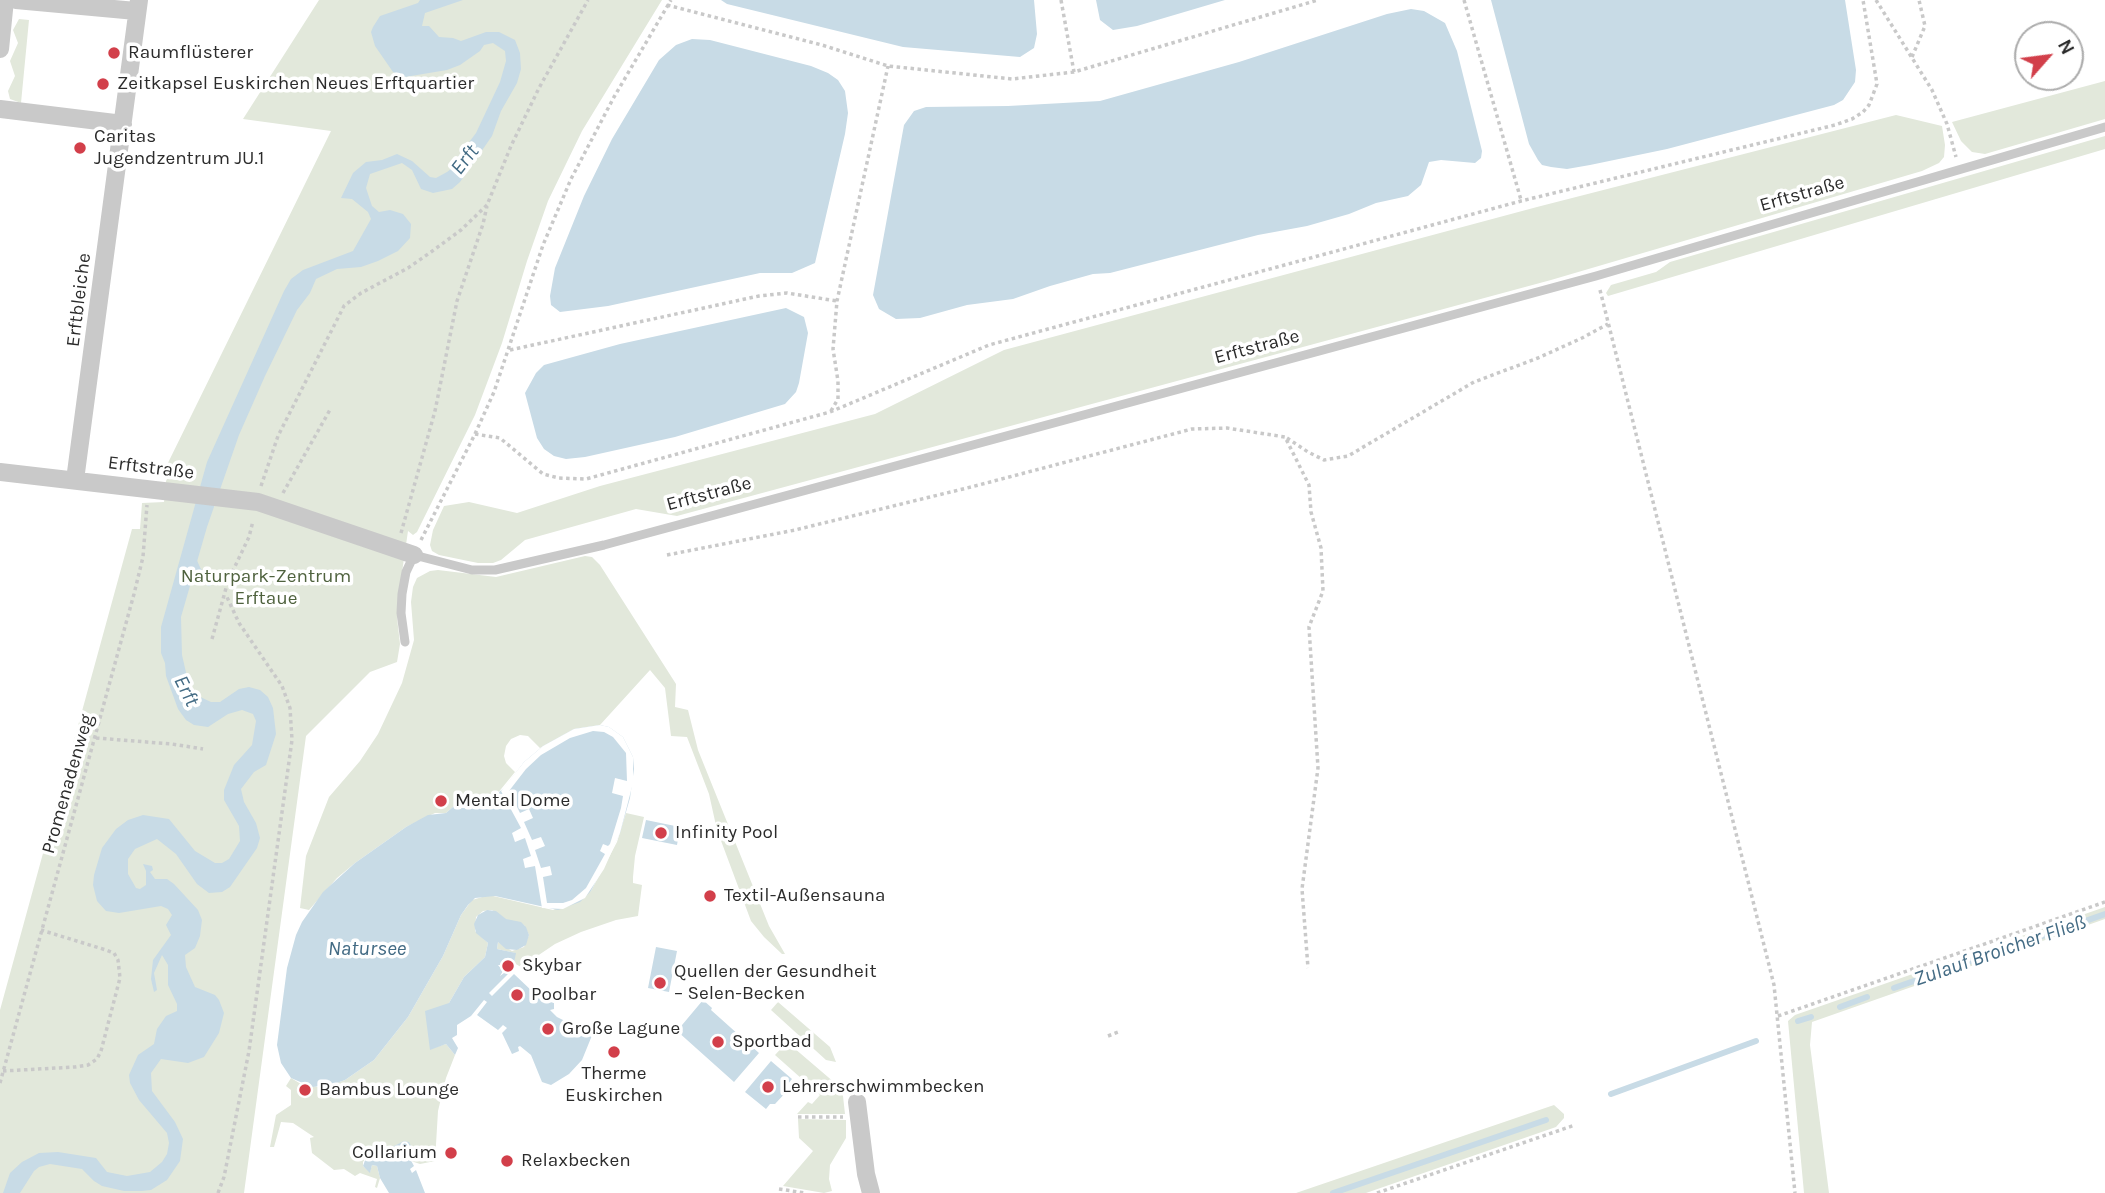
<!DOCTYPE html>
<html>
<head>
<meta charset="utf-8">
<style>
  body { margin:0 }
  #map { position:relative; width:2105px; height:1193px; overflow:hidden; background:#fff; font-family:Karla,sans-serif }
  canvas { display:block }
  .north { position:absolute; left:2014px; top:21px; width:70px; height:70px; box-sizing:border-box; background:#fff; border:2px solid #ababab; border-radius:50%; rotate:62deg; font-size:19px; font-weight:700; line-height:28px; text-align:center; color:#2c2c2c }
  .north::after { content:''; display:block; margin:auto; width:24px; height:32px; background:#d23f4a; clip-path:polygon(50% 0,100% 100%,50% 72%,0 100%) }
</style>
</head>
<body>
<div id="map">
<canvas width="2105" height="1193"></canvas>
<div class="north">N</div>
</div>
<script>
const ctx = document.querySelector('canvas').getContext('2d');
ctx.lineJoin = 'round';
function fillPath(path, color) {
  ctx.fillStyle = color;
  ctx.fill(path, 'evenodd');
}
function toPath(rows) {
  const path = new Path2D();
  for (const r of rows) {
    path.moveTo(r[0], r[1]);
    for (let i = 2; i < r.length; i += 2) path.lineTo(r[i], r[i + 1]);
  }
  return path;
}
function stroke(path, color, width, dash) {
  ctx.strokeStyle = color;
  ctx.lineWidth = width;
  ctx.lineCap = dash ? 'butt' : 'round';
  ctx.setLineDash(dash || []);
  ctx.stroke(path);
}
function drawText(font, color, halo, rows, align = 'center') {
  ctx.font = font + ' Karla,sans-serif';
  ctx.lineWidth = 7;
  ctx.setLineDash([]);
  ctx.textBaseline = 'middle';
  ctx.strokeStyle = halo;
  ctx.fillStyle = color;
  for (const [text, x, y, turn = 0] of rows) {
    ctx.save();
    ctx.translate(x, y);
    ctx.rotate((+turn || 0) * Math.PI / 180);
    ctx.textAlign = isNaN(turn) ? turn : align;
    if (halo) ctx.strokeText(text, 0, 0);
    ctx.fillText(text, 0, 0);
    ctx.restore();
  }
}
fillPath(toPath([
  [319,0,662,0,582,131,548,201,527,261,502,343,475,415,417,532,413,535,408,531,399,593,397,618,400,644,397,662,370,672,306,736,244,1193,0,1193,0,1010,132,529,140,529,142,503,164,502,166,481,170,473,164,471,331,131,243,119],
  [19,19,29,20,21,103,10,99,8,91,15,76,10,61,18,43,13,30],
  [2105,81,2105,119,1985,154,1972,152,1961,141,1952,122],
  [1896,115,1942,126,1945,145,1944,157,1939,163,1922,171,1551,280,677,516,636,509,525,540,501,560,493,563,478,563,439,555,432,551,430,545,433,530,444,506,469,502,517,513,600,486,875,414,1004,350,1537,207],
  [2105,136,2105,149,1608,296,1606,293,1611,285,1656,272,1670,262],
  [585,556,592,557,600,565,676,684,675,707,688,710,698,750,769,926,785,954,782,954,764,937,751,921,717,830,709,794,687,737,671,736,665,688,650,670,600,725,574,729,540,748,528,736,520,735,511,739,506,746,504,756,506,763,515,772,497,794,485,800,454,806,446,813,435,813,406,827,355,863,337,878,309,910,300,908,306,856,329,797,360,761,378,734,402,683,414,640,411,602,413,587,417,578,430,571,438,570,496,577],
  [626,813,644,817,635,856,633,877,633,883,642,885,638,916,616,920,581,932,555,944,521,967,514,963,515,953,497,949,498,942,512,951,524,947,529,935,524,925,505,919,492,910,483,911,476,917,475,931,488,943,485,957,464,977,449,1003,430,1049,446,1044,455,1055,446,1078,438,1111,435,1161,420,1164,411,1161,405,1141,386,1150,377,1151,366,1157,363,1162,363,1166,370,1172,372,1165,377,1166,380,1178,377,1188,375,1187,377,1179,360,1173,355,1176,344,1169,334,1170,312,1153,310,1138,314,1137,293,1123,281,1122,274,1147,270,1147,276,1115,291,1105,291,1090,286,1086,291,1078,301,1084,318,1087,331,1085,345,1080,374,1060,408,1017,443,956,461,915,472,900,489,895,553,910,591,891,617,842],
  [2105,907,2105,919,1812,1022,1810,1045,1829,1193,1804,1193,1788,1021,1795,1015],
  [778,1002,830,1047,836,1062,826,1060,771,1010],
  [787,1042,835,1083,843,1096,845,1114,797,1114,808,1102,812,1104,820,1095,775,1055],
  [1554,1105,1564,1114,1564,1118,1556,1127,1366,1193,1296,1193],
  [798,1119,846,1120,846,1138,830,1165,829,1179,832,1191,824,1193,783,1186,813,1151,799,1138]
]), '#e2e8db');
fillPath(toPath([
  [420,0,463,0,425,13,422,26,429,26,439,37,453,38,461,41,486,32,499,32,515,40,520,53,521,69,517,83,501,111,492,136,460,182,452,189,433,193,421,189,412,170,402,163,370,174,366,188,372,206,379,212,390,210,403,214,411,224,410,238,398,251,378,261,361,267,337,269,316,279,310,293,297,310,265,376,239,435,207,527,181,617,182,655,188,681,194,694,211,702,220,702,239,689,249,687,260,690,268,697,273,708,276,734,266,765,254,772,241,789,244,802,256,823,260,838,257,848,230,887,222,892,209,893,197,884,176,854,157,839,135,849,128,859,128,874,136,888,140,889,146,885,146,871,143,864,152,866,153,870,150,872,155,879,167,879,174,884,198,910,202,920,200,936,195,948,185,955,186,967,195,987,215,995,219,1000,224,1013,219,1033,204,1057,188,1063,161,1059,151,1073,152,1091,175,1122,183,1139,180,1161,167,1180,151,1190,142,1191,124,1191,102,1186,94,1181,82,1169,50,1164,39,1167,34,1171,20,1193,3,1193,10,1173,22,1162,39,1153,58,1152,96,1158,107,1172,127,1176,150,1172,162,1162,167,1154,169,1143,167,1133,139,1100,130,1083,129,1075,138,1055,154,1044,157,1029,166,1016,177,1011,177,1004,168,985,168,965,162,955,154,973,157,990,154,992,151,979,153,960,171,935,166,925,172,915,168,909,161,906,119,913,106,911,97,901,93,885,94,875,102,848,116,829,128,820,143,815,169,819,195,851,215,863,222,863,229,859,240,841,239,826,224,800,224,790,234,765,252,745,256,721,253,714,242,710,228,714,208,727,194,725,186,720,178,709,166,676,165,663,161,653,161,627,207,462,284,291,291,279,303,270,353,251,371,219,368,212,352,199,341,198,353,173,366,162,382,160,397,154,412,161,430,177,436,178,447,172,459,163,458,157,476,133,500,82,506,61,505,51,493,43,484,45,480,51,460,65,447,70,405,77,393,72,375,46,371,32,373,27,380,16,418,3],
  [721,0,1034,0,1037,34,1034,48,1020,57,903,47,727,4],
  [1096,0,1225,0,1137,26,1113,30,1100,20],
  [1491,0,1845,0,1856,70,1855,82,1843,100,1834,105,1667,149,1590,165,1567,169,1551,167,1542,165,1538,160,1529,144],
  [1411,9,1424,11,1445,23,1457,51,1482,151,1481,158,1475,163,1441,160,1429,162,1421,185,1408,196,1376,203,1349,214,1307,226,1258,235,1110,273,1093,274,1050,286,1013,299,967,305,920,318,896,319,879,309,873,295,904,125,914,111,926,107,1008,106,1100,101,1239,62,1387,14],
  [692,39,710,40,811,66,828,73,838,80,845,91,848,113,845,134,815,263,792,273,760,273,608,306,560,312,551,305,550,296,555,268,584,196,612,139,659,60,676,45],
  [786,308,804,317,808,333,799,383,796,392,785,404,675,437,585,457,566,459,554,456,544,449,537,438,525,393,536,373,544,365,620,344],
  [600,725,609,727,623,737,633,757,634,769,630,798,620,833,591,891,580,902,558,910,495,896,475,898,468,905,461,915,443,956,408,1017,374,1060,345,1080,331,1085,312,1087,291,1078,281,1063,277,1045,287,968,296,935,302,922,323,892,355,863,406,827,428,815,446,813,454,806,494,796,504,788,524,762,543,746,574,729],
  [646,820,680,827,677,845,642,838],
  [487,910,496,911,506,919,521,922,526,927,529,935,526,945,517,950,506,949,498,942,497,949,516,953,514,963,508,962,506,958,506,963,503,965,498,965,503,971,500,976,508,970,511,971,489,993,492,996,514,974,533,992,547,1001,554,1003,554,1009,550,1010,557,1017,575,1026,589,1029,593,1033,582,1060,569,1074,551,1085,542,1082,531,1055,520,1046,518,1047,519,1051,512,1054,502,1033,507,1028,503,1025,498,1030,477,1015,487,1002,484,1000,471,1016,457,1025,457,1035,452,1038,458,1048,455,1055,446,1044,430,1050,425,1011,449,1003,464,977,485,957,488,943,476,933,474,924,478,915],
  [656,947,677,951,669,992,648,988],
  [703,1000,712,1008,711,1010,759,1053,734,1082,677,1031],
  [771,1061,792,1079,787,1085,788,1090,775,1104,770,1104,766,1109,745,1092],
  [404,1141,409,1142,411,1146,408,1155,414,1166,410,1169,412,1173,416,1170,425,1193,389,1193,380,1178,377,1166,372,1165,370,1173,363,1166,369,1149,386,1150]
]), '#c8dbe6');
fillPath(toPath([
  [600,725,609,727,623,737,633,757,633,783,620,833,604,869,585,898,563,909,542,908,535,866,525,868,523,859,531,856,525,838,515,842,512,833,521,828,501,791,524,762,543,746,574,729],
  [593,731,604,732,613,737,626,753,627,781,615,778,612,793,623,796,621,808,610,844,608,846,603,844,600,851,605,854,586,888,572,900,563,903,547,903,543,877,552,875,550,866,541,868,535,850,545,846,541,837,532,840,524,822,533,818,529,809,520,813,509,791,526,769,541,755,570,738]
]), '#fff');
stroke(toPath([
  [193,559,198,570,209,583],
  [1894,988,2105,914],
  [1840,1007,1867,997],
  [1798,1021,1811,1017],
  [1611,1094,1756,1041],
  [1333,1193,1546,1120]
]), '#c8dbe6', 6);
stroke(toPath([
  [1061,0,1074,72],
  [1464,0,1521,200],
  [1876,0,1932,90,1947,124,1956,157],
  [667,5,822,45,888,66,1012,79,1074,72,1318,0],
  [1912,57,1925,26,1919,0],
  [1600,290,1774,985,1795,1193],
  [510,350,759,296,787,293,837,301],
  [831,411,838,399,838,381,833,349,837,301,888,66],
  [475,434,500,438,543,474,559,478,586,479,830,412,989,345,1521,201,1835,125,1852,119,1863,112,1869,105,1877,84,1863,0],
  [1287,438,1308,452,1324,460,1348,456,1474,382,1538,358,1582,338,1608,324],
  [261,486,278,436,344,306,361,293,408,268,431,252,461,230,487,205,511,146,539,88,588,0],
  [283,493,331,408],
  [401,533,435,411,457,301,483,224,487,206],
  [421,540,475,434,494,392,543,245,571,179,614,97,671,0],
  [667,555,795,530,971,487,1192,429,1227,428,1285,437,1309,485,1311,512,1321,548,1323,591,1309,627,1318,768,1302,889,1308,968],
  [212,639,228,581,249,537,253,521],
  [96,738,172,744,203,749],
  [1778,1016,2105,902],
  [1108,1036,1121,1031],
  [3,1071,75,1067,88,1065,97,1059,101,1051,120,978,118,960,114,953,106,950,41,930],
  [0,1083,134,594,143,557,147,505],
  [798,1117,843,1117],
  [779,1189,805,1193],
  [218,1193,224,1177,249,1051,292,740,290,708,282,686,239,623,226,595],
  [1377,1193,1575,1125]
]), '#c9c9c9', 3.5, [3.5, 3.5]);
stroke(toPath([
  [405,642,401,613,402,594,406,572,414,555,472,570,495,570,604,545,1596,276,2105,127]
]), '#c9c9c9', 9);
stroke(toPath([
  [16,0,136,11],
  [0,49,5,0],
  [0,109,123,124],
  [0,472,258,502,414,555],
  [75,480,139,0],
  [857,1102,866,1174,871,1193]
]), '#c9c9c9', 18);
for (const [x, y, r, color] of [
  [114,53,7,"#d23f4a"],
  [103,84,7,"#d23f4a"],
  [80,148,7,"#d23f4a"],
  [441,801,7,"#d23f4a"],
  [661,833,7,"#d23f4a"],
  [710,896,7,"#d23f4a"],
  [508,966,7,"#d23f4a"],
  [660,983,7,"#d23f4a"],
  [517,995,7,"#d23f4a"],
  [548,1029,7,"#d23f4a"],
  [718,1042,7,"#d23f4a"],
  [614,1052,7,"#d23f4a"],
  [768,1087,7,"#d23f4a"],
  [305,1090,7,"#d23f4a"],
  [451,1153,7,"#d23f4a"],
  [507,1161,7,"#d23f4a"]
]) {
  const dot = new Path2D();
  dot.arc(x, y, r, 0, 2 * Math.PI);
  ctx.fillStyle = color;
  ctx.fill(dot);
  stroke(dot, '#fff', 2.5);
}
drawText('19px', '#2c2c2c', '#fff', [
  ["Raumflüsterer",128,53],
  ["Zeitkapsel Euskirchen Neues Erftquartier",117,84],
  ["Caritas",94,137],
  ["Jugendzentrum JU.1",94,159],
  ["Mental Dome",455,801],
  ["Infinity Pool",675,833],
  ["Textil-Außensauna",724,896],
  ["Skybar",522,966],
  ["Quellen der Gesundheit",674,972],
  ["– Selen-Becken",674,994],
  ["Poolbar",531,995],
  ["Große Lagune",562,1029],
  ["Sportbad",732,1042],
  ["Therme",614,1074,"center"],
  ["Euskirchen",614,1096,"center"],
  ["Lehrerschwimmbecken",782,1087],
  ["Bambus Lounge",319,1090],
  ["Collarium",437,1153,"right"],
  ["Relaxbecken",521,1161]
], 'left');
drawText('19px', '#2c2c2c', '#fff', [
  ["Erftstraße",1802,194,-16],
  ["Erftbleiche",79,300,-83],
  ["Erftstraße",1257,347,-15],
  ["Erftstraße",151,468,7],
  ["Erftstraße",709,494,-15],
  ["Promenadenweg",68,784,-74]
]);
drawText('19px', '#4f623e', '#fff', [
  ["Naturpark-Zentrum",266,577],
  ["Erftaue",266,599]
]);
drawText('italic 21px', '#436b84', '#fff', [
  ["Erft",465,160,-52],
  ["Erft",186,691,64],
  ["Natursee",367,949],
  ["Zulauf Broicher Fließ",2000,951,-19]
]);
</script>
</body>
</html>
